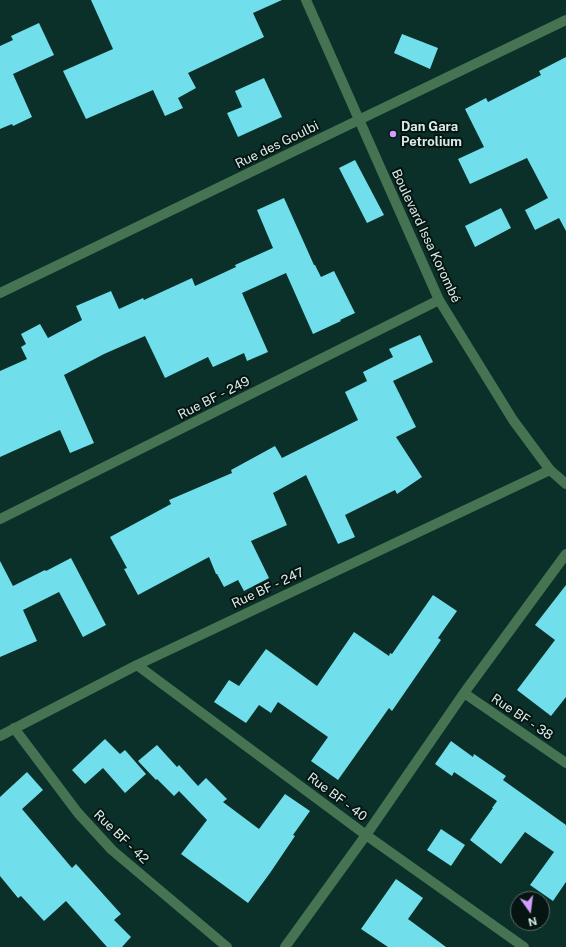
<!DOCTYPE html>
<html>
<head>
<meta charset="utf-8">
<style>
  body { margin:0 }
  #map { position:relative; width:566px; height:947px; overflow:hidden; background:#0a3029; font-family:"Public Sans",sans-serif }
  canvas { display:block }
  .north { position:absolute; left:510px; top:891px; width:40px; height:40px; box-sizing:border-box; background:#061511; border:1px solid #5a6b67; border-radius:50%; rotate:166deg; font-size:11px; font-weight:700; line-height:16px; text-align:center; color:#d8ece7 }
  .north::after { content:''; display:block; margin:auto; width:14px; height:18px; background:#d29dfd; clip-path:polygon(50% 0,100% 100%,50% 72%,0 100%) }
</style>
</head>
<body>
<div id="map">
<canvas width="566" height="947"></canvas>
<div class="north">N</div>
</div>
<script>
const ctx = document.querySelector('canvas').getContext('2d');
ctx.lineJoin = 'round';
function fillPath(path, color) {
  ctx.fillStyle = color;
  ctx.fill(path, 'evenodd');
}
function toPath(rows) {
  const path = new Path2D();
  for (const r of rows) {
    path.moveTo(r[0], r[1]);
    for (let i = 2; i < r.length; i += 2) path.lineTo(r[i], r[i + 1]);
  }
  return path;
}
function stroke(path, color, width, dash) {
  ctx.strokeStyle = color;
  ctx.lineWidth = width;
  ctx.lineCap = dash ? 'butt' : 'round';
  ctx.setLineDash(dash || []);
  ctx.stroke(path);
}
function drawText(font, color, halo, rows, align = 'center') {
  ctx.font = font + ' "Public Sans",sans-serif';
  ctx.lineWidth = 4;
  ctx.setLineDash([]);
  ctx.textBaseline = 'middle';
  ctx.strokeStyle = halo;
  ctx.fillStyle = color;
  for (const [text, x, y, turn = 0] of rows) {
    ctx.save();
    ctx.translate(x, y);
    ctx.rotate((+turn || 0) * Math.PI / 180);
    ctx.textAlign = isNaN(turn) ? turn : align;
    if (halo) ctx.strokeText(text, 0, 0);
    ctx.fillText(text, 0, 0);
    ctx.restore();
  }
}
fillPath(toPath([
  [91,0,282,0,253,13,264,37,188,73,196,88,178,98,183,108,165,116,153,90,86,119,63,71,113,49],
  [39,23,54,55,13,74,32,117,13,126,12,124,0,129,0,46,13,40,11,36],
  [402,34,438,48,430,69,394,53],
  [566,57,566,231,559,218,535,230,525,210,548,198,527,158,470,184,458,159,484,147,465,109,486,98,488,102,541,75,539,71],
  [264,78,282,117,238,137,227,113,242,107,235,91],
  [355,160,384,215,367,223,339,168],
  [284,198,314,265,315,265,321,277,334,271,355,313,340,320,341,321,313,334,286,273,242,293,268,352,247,361,244,353,213,367,208,357,165,378,145,336,104,354,64,375,94,443,70,453,60,430,0,457,0,371,27,359,21,347,26,344,21,334,40,324,48,338,82,320,76,306,111,291,119,309,143,298,144,300,192,278,195,286,236,267,235,265,273,248,257,210],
  [501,208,511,228,475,247,465,226],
  [420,335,433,362,393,381,416,427,396,437,422,477,397,494,395,490,345,515,355,537,338,544,306,475,273,493,287,525,251,541,269,578,244,591,238,580,224,587,217,574,216,574,209,557,138,595,124,569,127,568,110,537,171,504,169,500,232,473,231,470,275,446,282,458,358,420,345,392,367,381,363,372,393,357,389,349],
  [71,558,106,625,83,637,59,592,23,610,37,641,0,657,0,561,13,586,45,570,46,571],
  [566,585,566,697,551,716,517,690,555,640,535,625],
  [433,595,457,611,438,638,441,640,392,711,389,708,338,780,311,761,328,737,278,702,271,713,259,705,246,723,214,702,229,680,239,686,266,649,317,686,354,632,389,656,390,653,392,654],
  [105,739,120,754,125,750,146,774,125,793,103,768,85,784,72,770],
  [451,741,473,757,474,754,506,776,503,780,566,825,566,882,553,901,530,885,554,852,525,832,501,864,470,840,493,808,492,808,497,801,454,772,452,776,435,764],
  [157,745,177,767,179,765,198,786,206,778,227,799,223,802,259,829,285,794,310,811,293,835,295,836,270,873,248,903,181,854,207,820,179,791,174,796,157,779,156,780,138,761],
  [27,772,43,790,22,809,72,868,76,864,121,914,114,920,131,937,122,947,107,947,66,901,44,921,21,896,18,898,0,876,0,797],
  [441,829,465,845,451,866,427,850],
  [396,879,423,898,408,919,446,947,388,947,361,929]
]), '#70dfeb');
stroke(toPath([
  [0,293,566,20],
  [0,519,439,300],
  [137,665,366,835,524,947],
  [464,693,566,763],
  [14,728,78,813,112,850,227,947],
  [0,736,137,665,550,470],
  [285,947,366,835,464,693,566,554]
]), '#467453', 10);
stroke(toPath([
  [306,0,439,300,513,420,550,470,566,484]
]), '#467453', 10);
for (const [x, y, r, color] of [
  [393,134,4,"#d29dfd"]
]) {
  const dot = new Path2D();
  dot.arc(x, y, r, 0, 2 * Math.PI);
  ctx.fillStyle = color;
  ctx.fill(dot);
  stroke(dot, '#061511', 1.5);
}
drawText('bold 13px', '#d8ece7', '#061511', [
  ["Dan Gara",401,127],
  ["Petrolium",401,142]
], 'left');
drawText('13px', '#d8ece7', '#061511', [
  ["Rue des Goulbi",277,145,-26],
  ["Boulevard Issa Korombé",426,236,65],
  ["Rue BF - 249",214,398,-27],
  ["Rue BF - 247",268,588,-25],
  ["Rue BF - 38",522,717,34],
  ["Rue BF - 40",337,797,37],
  ["Rue BF - 42",121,837,44]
]);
</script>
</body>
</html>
